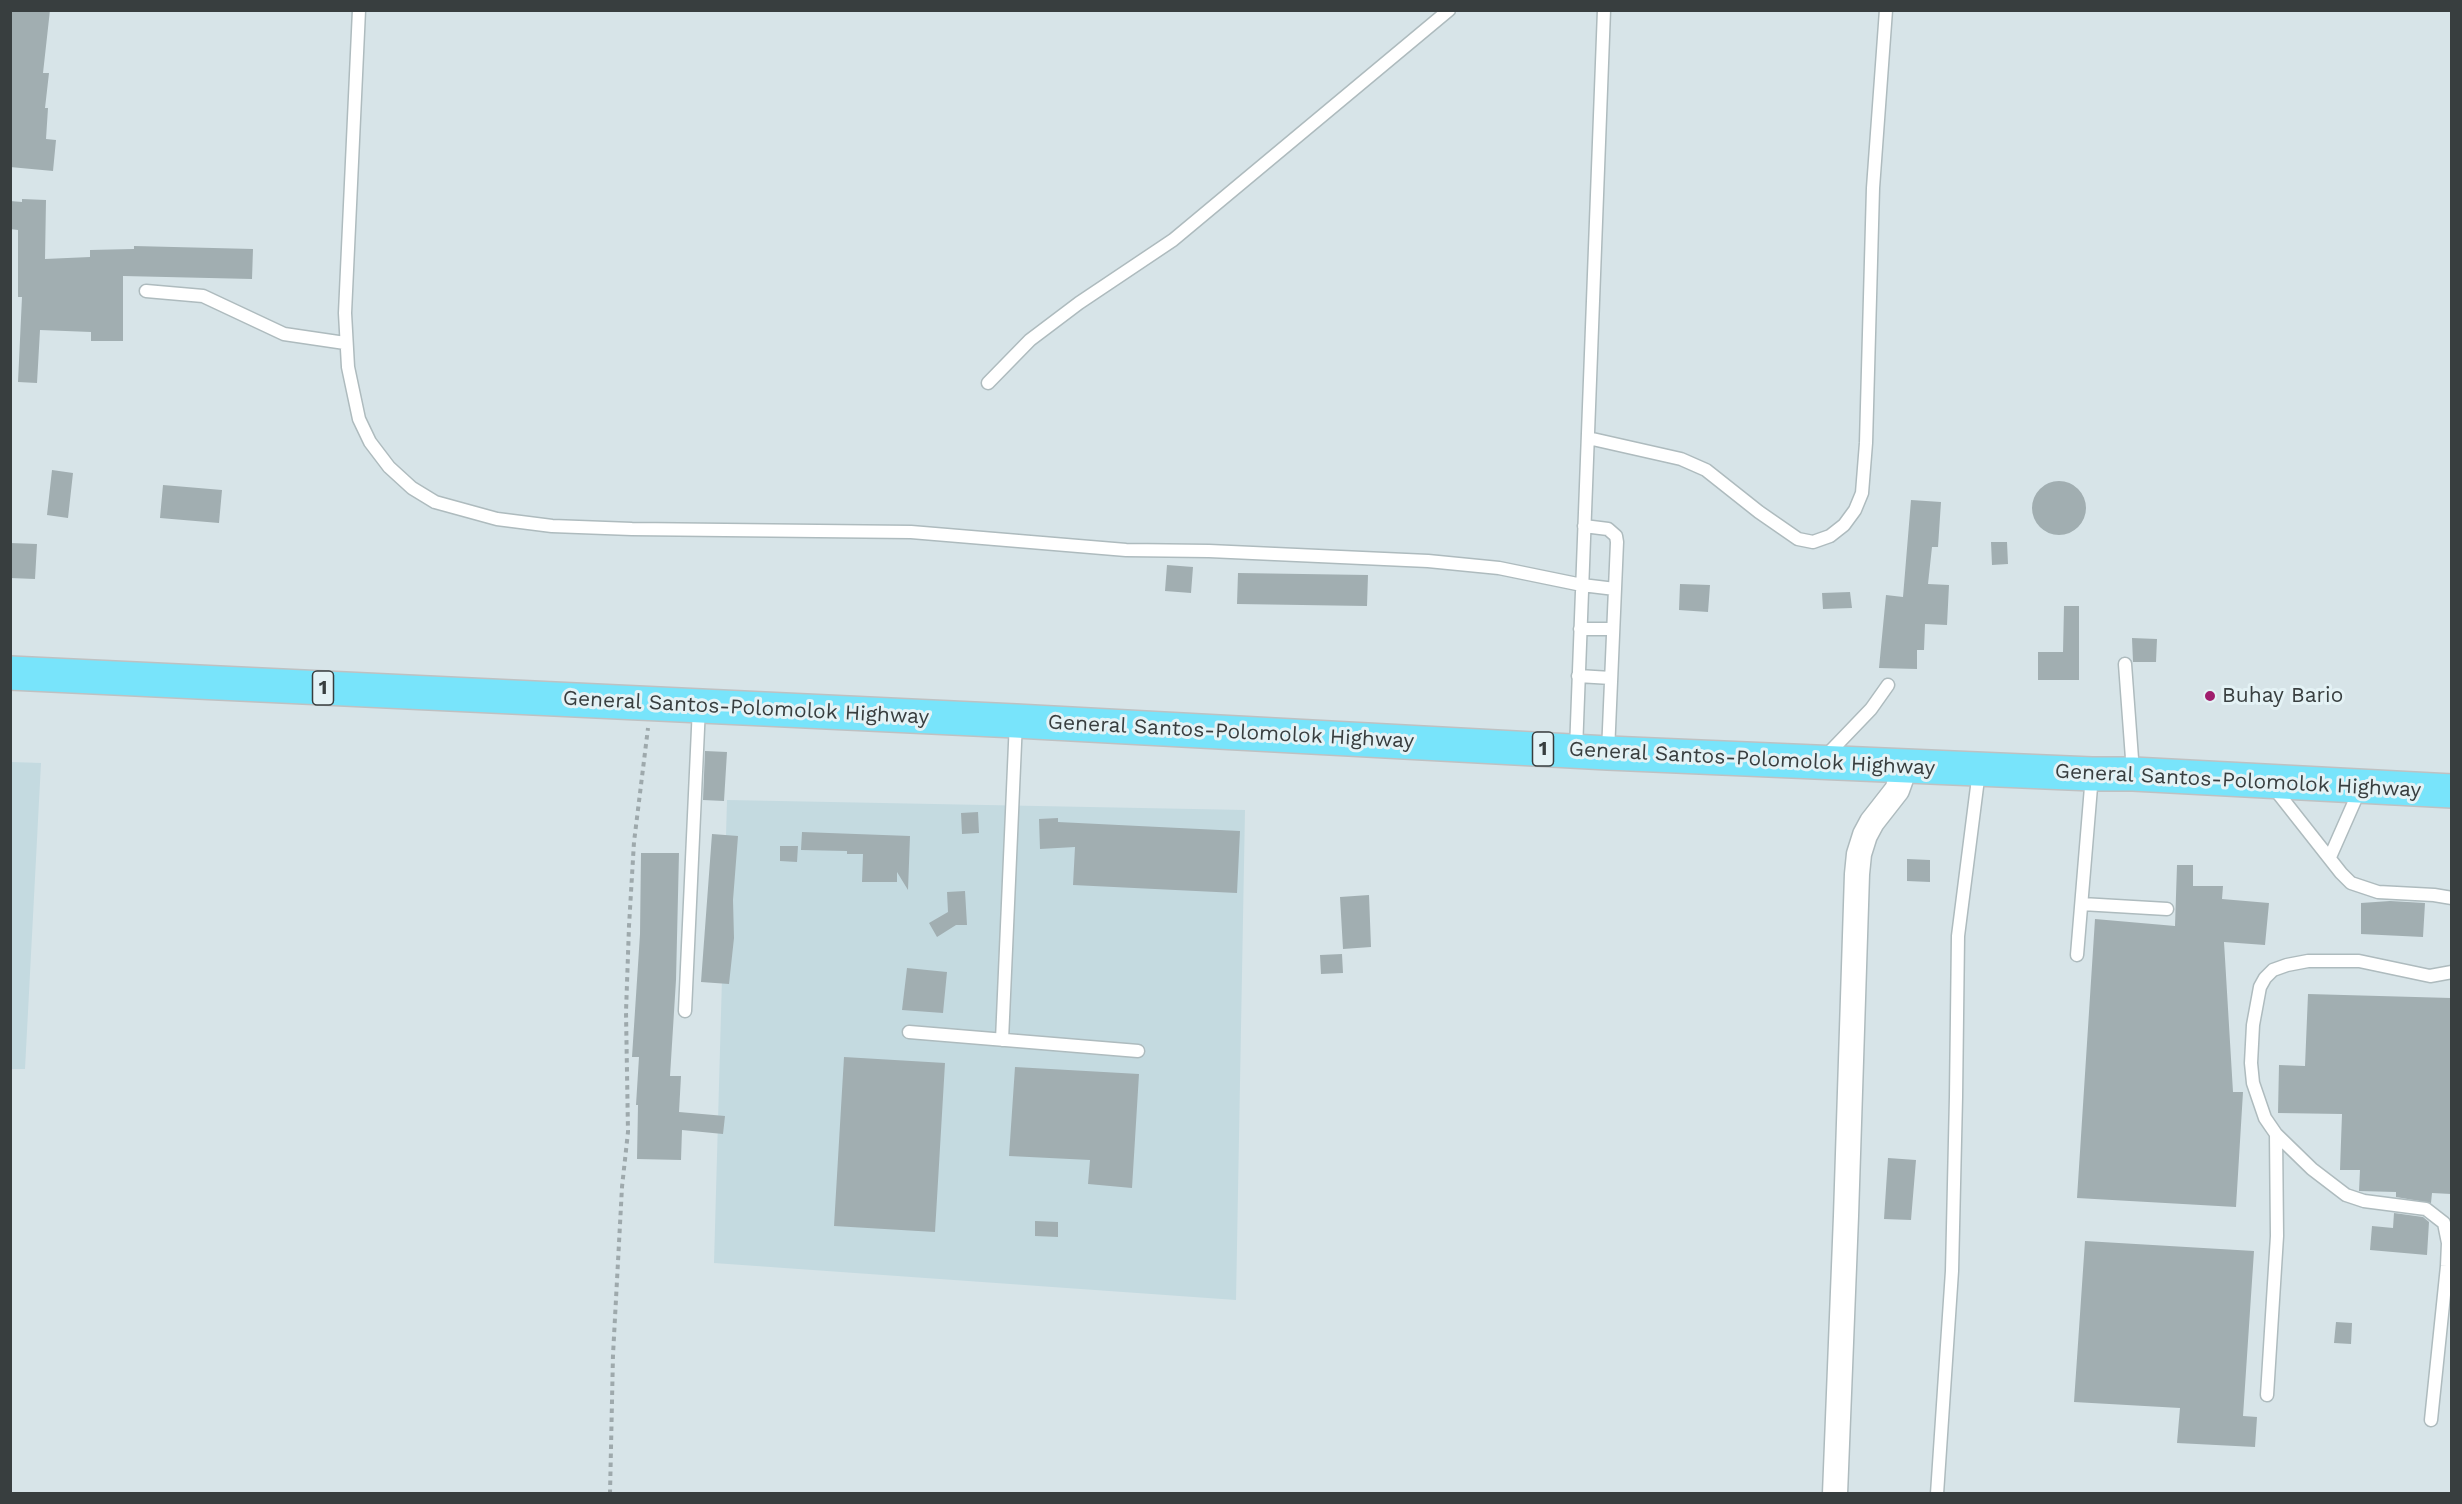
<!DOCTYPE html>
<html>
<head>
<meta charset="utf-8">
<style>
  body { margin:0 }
  #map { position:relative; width:2462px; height:1504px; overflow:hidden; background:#d7e4e8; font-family:"Work Sans",sans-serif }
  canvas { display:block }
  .frame { position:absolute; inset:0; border:12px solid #383e3f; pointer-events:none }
</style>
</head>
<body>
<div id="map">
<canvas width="2462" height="1504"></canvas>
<div class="frame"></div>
</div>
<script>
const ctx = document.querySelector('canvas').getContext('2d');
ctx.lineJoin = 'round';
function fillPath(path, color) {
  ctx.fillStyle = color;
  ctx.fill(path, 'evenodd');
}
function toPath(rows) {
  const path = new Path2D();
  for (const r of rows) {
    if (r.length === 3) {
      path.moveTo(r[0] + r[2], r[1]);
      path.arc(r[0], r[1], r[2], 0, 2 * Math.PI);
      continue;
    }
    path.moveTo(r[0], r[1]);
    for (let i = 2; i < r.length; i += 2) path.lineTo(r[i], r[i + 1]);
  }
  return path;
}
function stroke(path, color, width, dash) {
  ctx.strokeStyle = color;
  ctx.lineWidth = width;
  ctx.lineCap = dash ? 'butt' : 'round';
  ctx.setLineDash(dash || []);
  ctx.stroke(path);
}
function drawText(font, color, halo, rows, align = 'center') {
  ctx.font = font + ' "Work Sans",sans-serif';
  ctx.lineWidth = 6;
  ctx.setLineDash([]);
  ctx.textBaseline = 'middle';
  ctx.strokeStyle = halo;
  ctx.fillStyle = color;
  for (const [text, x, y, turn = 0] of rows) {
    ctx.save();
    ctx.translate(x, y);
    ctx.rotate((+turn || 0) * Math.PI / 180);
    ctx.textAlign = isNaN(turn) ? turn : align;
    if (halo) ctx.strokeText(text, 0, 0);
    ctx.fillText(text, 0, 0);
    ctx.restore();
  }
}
fillPath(toPath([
  [11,762,41,763,25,1069,10,1069],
  [727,800,1245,810,1236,1300,714,1263]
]), '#c4dae0');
fillPath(toPath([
  [10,10,50,10,43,73,49,73,45,108,48,108,46,139,56,140,53,171,10,167],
  [22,199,46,200,45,259,90,257,90,250,134,249,134,246,253,249,252,279,123,276,123,341,91,341,91,332,40,330,37,383,18,382,22,297,18,297,18,230,10,229,10,201,22,202],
  [52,470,73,473,68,518,47,515],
  [2059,508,27],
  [163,485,222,490,219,523,160,518],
  [1911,500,1941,502,1938,547,1932,547,1928,584,1949,585,1947,625,1925,624,1924,650,1917,650,1917,669,1879,668,1886,595,1903,597],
  [1991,542,2007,542,2008,564,1992,565],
  [10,543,37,544,35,579,10,578],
  [1167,565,1193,567,1191,593,1165,591],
  [1238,573,1368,575,1367,606,1237,604],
  [1680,584,1710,585,1708,612,1679,610],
  [1850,592,1852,608,1823,609,1822,593],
  [2064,606,2079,606,2079,680,2038,680,2038,652,2063,652],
  [2132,638,2157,639,2156,662,2133,662],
  [705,751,727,752,724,801,703,800],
  [978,812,979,833,962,834,961,813],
  [1058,818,1058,822,1240,831,1237,893,1073,885,1075,847,1040,849,1039,819],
  [802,832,910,836,908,890,897,872,897,882,862,882,863,854,847,854,847,851,801,850],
  [712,834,738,836,733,900,734,938,729,984,701,982],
  [780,846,798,846,797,862,780,861],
  [641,853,679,853,676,980,670,1076,681,1076,679,1112,725,1116,723,1134,682,1130,681,1160,637,1159,638,1105,636,1105,639,1057,632,1057,640,934],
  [1907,859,1930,860,1930,882,1907,881],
  [2177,865,2193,865,2193,886,2223,886,2222,899,2269,903,2265,945,2224,942,2233,1092,2243,1092,2236,1207,2077,1198,2095,919,2175,926],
  [965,891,967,925,956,925,937,937,929,923,948,912,947,892],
  [1369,895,1371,947,1343,949,1340,897],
  [2390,901,2425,903,2423,937,2361,934,2361,903],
  [1342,954,1343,973,1321,974,1320,955],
  [907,968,947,972,943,1013,902,1010],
  [2308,994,2451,998,2451,1194,2432,1193,2431,1203,2396,1197,2396,1192,2359,1191,2360,1170,2340,1170,2342,1114,2278,1113,2279,1065,2305,1066],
  [844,1057,945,1063,935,1232,834,1226],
  [1015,1067,1139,1074,1132,1188,1088,1184,1090,1160,1009,1156],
  [1888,1158,1916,1160,1911,1220,1884,1219],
  [2394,1213,2423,1217,2429,1222,2427,1255,2370,1250,2372,1226,2393,1228],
  [1035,1221,1058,1222,1058,1237,1035,1236],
  [2085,1241,2254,1251,2243,1416,2257,1417,2255,1447,2177,1443,2180,1408,2074,1402],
  [2336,1322,2352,1323,2351,1344,2334,1343]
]), '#a1aeb1');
const lane = toPath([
  [359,10,345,313,348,367,359,419,370,442,389,467,412,488,435,502,497,519,552,526,632,529,911,532,1126,550,1209,551,1428,561,1499,568,1582,585,1615,589],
  [146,291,203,296,284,334,345,343],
  [988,383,1030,340,1079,303,1173,240,1449,10],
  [1588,438,1681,459,1706,470,1759,512,1798,539,1813,542,1830,536,1844,525,1855,510,1862,493,1866,443,1873,188,1886,10],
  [1584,526,1608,529,1616,536,1617,542,1608,752],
  [1580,629,1613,629],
  [2125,664,2133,772],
  [1578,676,1611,678],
  [1576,750,1604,10],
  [1824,758,1871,709,1888,685],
  [2274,788,2341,873,2351,883,2378,892,2434,895,2452,898],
  [2330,857,2360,789],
  [2082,904,2167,909],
  [2077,955,2092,775],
  [685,1011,699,707],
  [909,1032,1138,1051],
  [1002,1040,1016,721],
  [2267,1395,2277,1236,2276,1134],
  [2431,1420,2447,1266,2448,1243,2444,1223,2426,1209,2364,1201,2346,1195,2312,1169,2276,1134,2265,1118,2253,1083,2251,1063,2253,1025,2260,987,2265,978,2273,970,2287,965,2308,961,2359,961,2430,976,2452,972],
  [1937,1494,1952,1271,1956,1097,1958,936,1979,771]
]);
const street = toPath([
  [1835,1494,1846,1216,1857,874,1859,854,1865,835,1872,822,1897,790,1906,765]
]);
const highway = toPath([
  [10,673,1016,721,1608,753,2092,774,2133,774,2452,791]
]);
stroke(lane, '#aebbbe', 15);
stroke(street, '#aebbbe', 27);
stroke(highway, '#bfc1c2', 36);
stroke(toPath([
  [610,1494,613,1355,622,1187,628,1132,626,1012,629,926,634,842,648,728]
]), '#9ea9ac', 4, [4.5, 4.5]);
stroke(lane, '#fff', 12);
stroke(street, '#fff', 24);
stroke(highway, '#78e4fb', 33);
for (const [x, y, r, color] of [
  [2210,696,6,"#a01d6d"]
]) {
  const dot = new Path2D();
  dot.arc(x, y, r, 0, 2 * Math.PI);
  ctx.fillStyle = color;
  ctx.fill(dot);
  stroke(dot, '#e4f2f5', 2);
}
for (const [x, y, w] of [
  [323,688,21],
  [1543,749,21]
]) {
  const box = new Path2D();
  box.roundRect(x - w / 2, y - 17, w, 34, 4.5);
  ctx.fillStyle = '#e4f2f5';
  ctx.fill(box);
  stroke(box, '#383e3f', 1.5);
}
drawText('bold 20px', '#383e3f', null, [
  ["1",323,688],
  ["1",1543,749]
]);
drawText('21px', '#383e3f', '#e4f2f5', [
  ["Buhay Bario",2222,696]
], 'left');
drawText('21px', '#383e3f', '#e4f2f5', [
  ["General Santos-Polomolok Highway",746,708,3],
  ["General Santos-Polomolok Highway",1231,732,3],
  ["General Santos-Polomolok Highway",1752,759,3],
  ["General Santos-Polomolok Highway",2238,781,3]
]);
</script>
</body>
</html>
